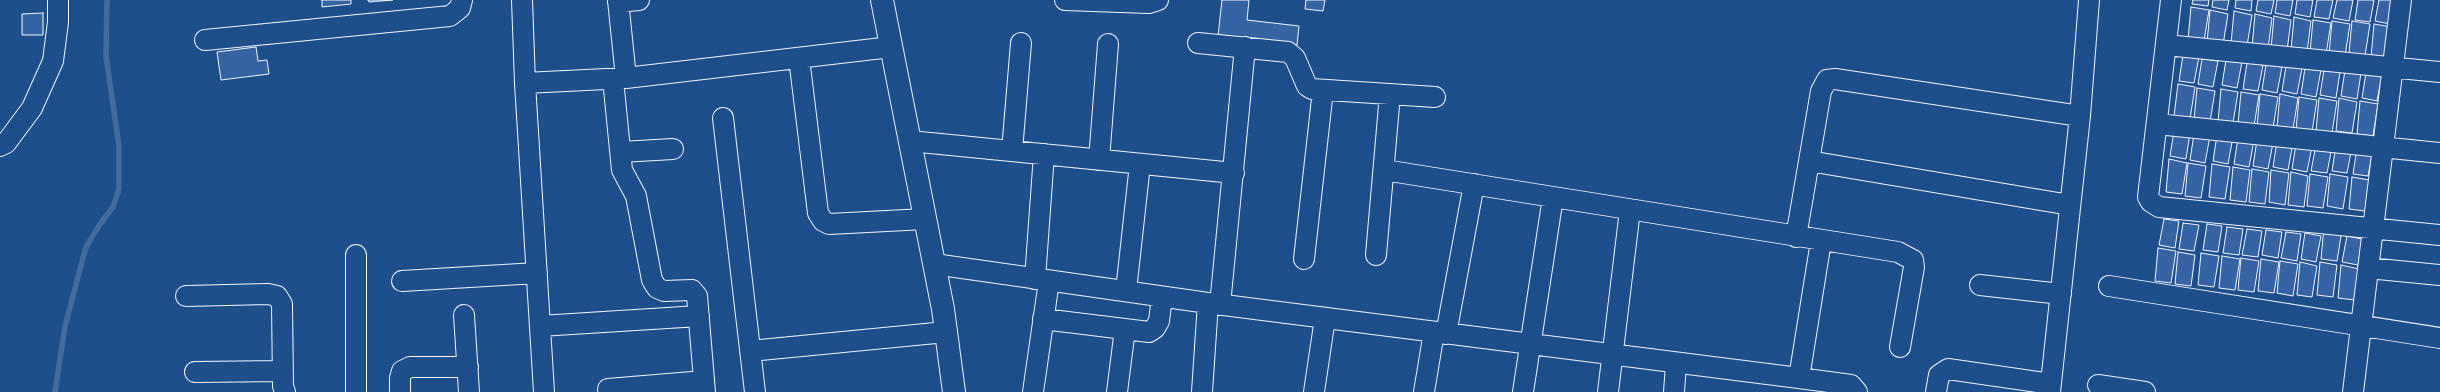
<!DOCTYPE html>
<html>
<head>
<meta charset="utf-8">
<style>
  body { margin:0 }
  canvas { display:block; background:#1f4e8c }
</style>
</head>
<body>
<canvas width="2440" height="392"></canvas>
<script>
const ctx = document.querySelector('canvas').getContext('2d');
ctx.lineJoin = 'round';
function toPath(rows) {
  const path = new Path2D();
  for (const r of rows) {
    path.moveTo(r[0], r[1]);
    for (let i = 2; i < r.length; i += 2) path.lineTo(r[i], r[i + 1]);
  }
  return path;
}
function stroke(path, color, width, dash) {
  ctx.strokeStyle = color;
  ctx.lineWidth = width;
  ctx.lineCap = dash ? 'butt' : 'round';
  ctx.setLineDash(dash || []);
  ctx.stroke(path);
}
function fillPath(path, color) {
  ctx.fillStyle = color;
  ctx.fill(path, 'evenodd');
}
stroke(toPath([
  [55,392,65,326,86,247,100,224,113,207,119,189,119,146,106,56,107,0]
]), '#446ba0', 5.5);
const building = toPath([
  [322,0,351,0,351,4,322,7,322,0],
  [368,0,393,0,369,2,368,0],
  [1222,0,1249,0,1247,20,1299,26,1297,45,1218,36,1222,0],
  [1306,0,1325,0,1323,11,1305,9,1306,0],
  [2193,0,2209,0,2208,6,2192,4,2193,0],
  [2213,0,2229,0,2227,10,2212,7,2213,0],
  [2236,0,2252,0,2251,11,2235,8,2236,0],
  [2258,0,2274,0,2271,14,2256,11,2258,0],
  [2277,0,2293,0,2290,16,2275,13,2277,0],
  [2297,0,2313,0,2310,17,2295,14,2297,0],
  [2317,0,2333,0,2329,19,2314,17,2317,0],
  [2337,0,2353,0,2349,21,2333,18,2337,0],
  [2358,0,2374,0,2370,22,2355,20,2358,0],
  [2379,0,2394,0,2390,24,2375,21,2379,0],
  [2191,7,2209,10,2204,41,2188,39,2191,7],
  [2210,10,2228,14,2223,45,2207,43,2210,10],
  [2234,11,2252,15,2247,46,2231,44,2234,11],
  [43,13,43,35,22,35,22,14,43,13],
  [2255,14,2272,18,2268,49,2252,47,2255,14],
  [2274,16,2291,20,2287,51,2271,49,2274,16],
  [2294,17,2311,21,2307,52,2291,50,2294,17],
  [2313,20,2331,23,2326,54,2310,52,2313,20],
  [2332,21,2350,24,2345,56,2329,54,2332,21],
  [2352,21,2370,24,2365,56,2349,53,2352,21],
  [2374,24,2391,27,2387,59,2371,57,2374,24],
  [256,47,258,61,267,60,269,74,221,80,217,52,256,47],
  [2183,55,2199,57,2194,83,2179,81,2183,55],
  [2202,59,2218,61,2213,87,2198,84,2202,59],
  [2226,60,2242,62,2237,88,2222,85,2226,60],
  [2247,63,2263,65,2258,91,2243,89,2247,63],
  [2266,65,2282,67,2277,93,2262,90,2266,65],
  [2286,66,2302,68,2297,94,2282,91,2286,66],
  [2305,68,2321,70,2316,97,2301,94,2305,68],
  [2324,70,2340,72,2336,98,2320,95,2324,70],
  [2345,70,2361,73,2357,99,2341,96,2345,70],
  [2366,73,2382,75,2377,101,2362,98,2366,73],
  [2178,84,2195,87,2190,119,2174,116,2178,84],
  [2197,88,2215,91,2210,122,2194,120,2197,88],
  [2221,89,2238,92,2233,123,2218,121,2221,89],
  [2241,92,2259,95,2254,126,2238,124,2241,92],
  [2260,94,2278,97,2273,128,2257,126,2260,94],
  [2280,94,2298,98,2293,129,2277,127,2280,94],
  [2299,97,2317,100,2312,132,2296,130,2299,97],
  [2319,98,2337,101,2332,133,2316,131,2319,98],
  [2339,98,2357,102,2352,133,2336,131,2339,98],
  [2360,101,2378,104,2373,136,2357,134,2360,101],
  [2174,131,2190,133,2186,159,2170,156,2174,131],
  [2194,134,2210,136,2205,163,2190,160,2194,134],
  [2217,135,2233,137,2228,164,2213,161,2217,135],
  [2238,138,2254,140,2249,167,2234,164,2238,138],
  [2257,140,2273,143,2268,169,2253,166,2257,140],
  [2277,141,2293,143,2288,170,2273,167,2277,141],
  [2296,144,2312,146,2307,172,2292,169,2296,144],
  [2316,145,2332,147,2327,173,2311,171,2316,145],
  [2336,145,2352,147,2347,173,2332,171,2336,145],
  [2357,148,2373,150,2368,176,2353,174,2357,148],
  [2169,159,2187,163,2182,194,2166,192,2169,159],
  [2188,163,2206,166,2201,198,2185,196,2188,163],
  [2212,164,2230,167,2225,199,2209,197,2212,164],
  [2233,167,2250,170,2246,202,2230,200,2233,167],
  [2252,169,2269,172,2265,204,2249,202,2252,169],
  [2271,170,2289,173,2285,205,2269,202,2271,170],
  [2291,172,2308,176,2304,207,2288,205,2291,172],
  [2310,174,2328,177,2323,208,2307,206,2310,174],
  [2330,174,2348,177,2343,209,2327,206,2330,174],
  [2352,177,2369,180,2365,211,2349,209,2352,177],
  [2164,219,2179,221,2175,248,2159,245,2164,219],
  [2183,223,2199,225,2194,251,2179,249,2183,223],
  [2207,224,2222,226,2218,252,2203,250,2207,224],
  [2227,227,2243,229,2239,255,2223,253,2227,227],
  [2324,227,2342,230,2337,261,2321,259,2324,227],
  [2247,229,2262,231,2258,257,2242,255,2247,229],
  [2266,230,2282,232,2278,258,2262,255,2266,230],
  [2286,232,2301,234,2297,261,2281,258,2286,232],
  [2305,233,2321,236,2316,262,2301,259,2305,233],
  [2347,236,2362,239,2358,265,2342,262,2347,236],
  [2158,248,2176,251,2171,283,2155,281,2158,248],
  [2178,252,2195,255,2191,286,2175,284,2178,252],
  [2201,253,2219,256,2214,287,2198,285,2201,253],
  [2222,256,2240,259,2235,290,2219,288,2222,256],
  [2241,258,2259,261,2254,292,2238,290,2241,258],
  [2261,259,2279,262,2274,293,2258,291,2261,259],
  [2280,261,2298,264,2293,296,2277,293,2280,261],
  [2300,262,2317,266,2312,297,2297,295,2300,262],
  [2320,262,2337,265,2333,297,2317,295,2320,262],
  [2341,265,2359,269,2354,300,2338,298,2341,265]
]);
fillPath(building, '#3563a3');
stroke(building, '#f2f6ff', 1);
const minor = toPath([
  [522,0,525,83,544,392],
  [618,0,626,78],
  [1065,0,1149,3,1158,0],
  [2171,0,2148,197,2151,202,2159,207,2440,235],
  [618,2,639,0],
  [205,40,450,16,460,8,462,0],
  [1198,43,1288,52,1295,58,1307,86,1312,89,1435,97],
  [2166,45,2440,72],
  [799,58,818,213,823,221,829,224,925,219],
  [613,79,622,170,636,196,652,280,657,288,664,291,692,290,697,296,705,392],
  [525,83,626,78,891,47],
  [723,118,755,392],
  [2157,124,2440,153],
  [910,141,1234,173],
  [0,146,6,143,32,108,53,61,58,22,58,0],
  [1012,151,1021,43],
  [621,152,673,149],
  [1099,160,1108,44],
  [1809,161,2070,205],
  [1384,170,1898,252,1913,260,1914,267,1900,347],
  [1796,237,1821,91,1827,80,1835,79,2080,116],
  [1376,255,1390,94],
  [1304,259,1323,90],
  [934,264,1208,303,1799,378,1851,385,1857,392],
  [2368,268,2440,275],
  [1035,279,1044,154],
  [402,281,537,273],
  [1980,285,2061,294],
  [2109,286,2440,338],
  [1126,291,1140,164],
  [186,296,268,294,277,296,282,304,283,386,285,392],
  [1220,305,1245,47],
  [464,315,469,392],
  [1043,319,1149,332,1155,328,1159,321,1162,297],
  [540,326,699,316],
  [1446,334,1474,184],
  [750,351,946,332],
  [195,372,283,371],
  [1799,378,1821,241],
  [2098,385,2145,392],
  [608,389,704,381],
  [356,392,356,255],
  [400,392,400,378,402,371,410,367,468,367],
  [1033,392,1049,281],
  [1117,392,1125,329],
  [1202,392,1208,303],
  [1314,392,1325,318],
  [1424,392,1434,332],
  [1523,392,1553,197],
  [1608,392,1630,210],
  [1674,392,1676,364],
  [1936,392,1939,375,1948,369,2051,384],
  [2050,392,2080,116,2089,0],
  [2353,392,2401,0]
]);
const major = toPath([
  [882,0,943,309,954,392]
]);
stroke(minor, '#f2f6ff', 22);
stroke(major, '#f2f6ff', 24);
stroke(minor, '#1f4e8c', 20);
stroke(major, '#1f4e8c', 22);
</script>
</body>
</html>
